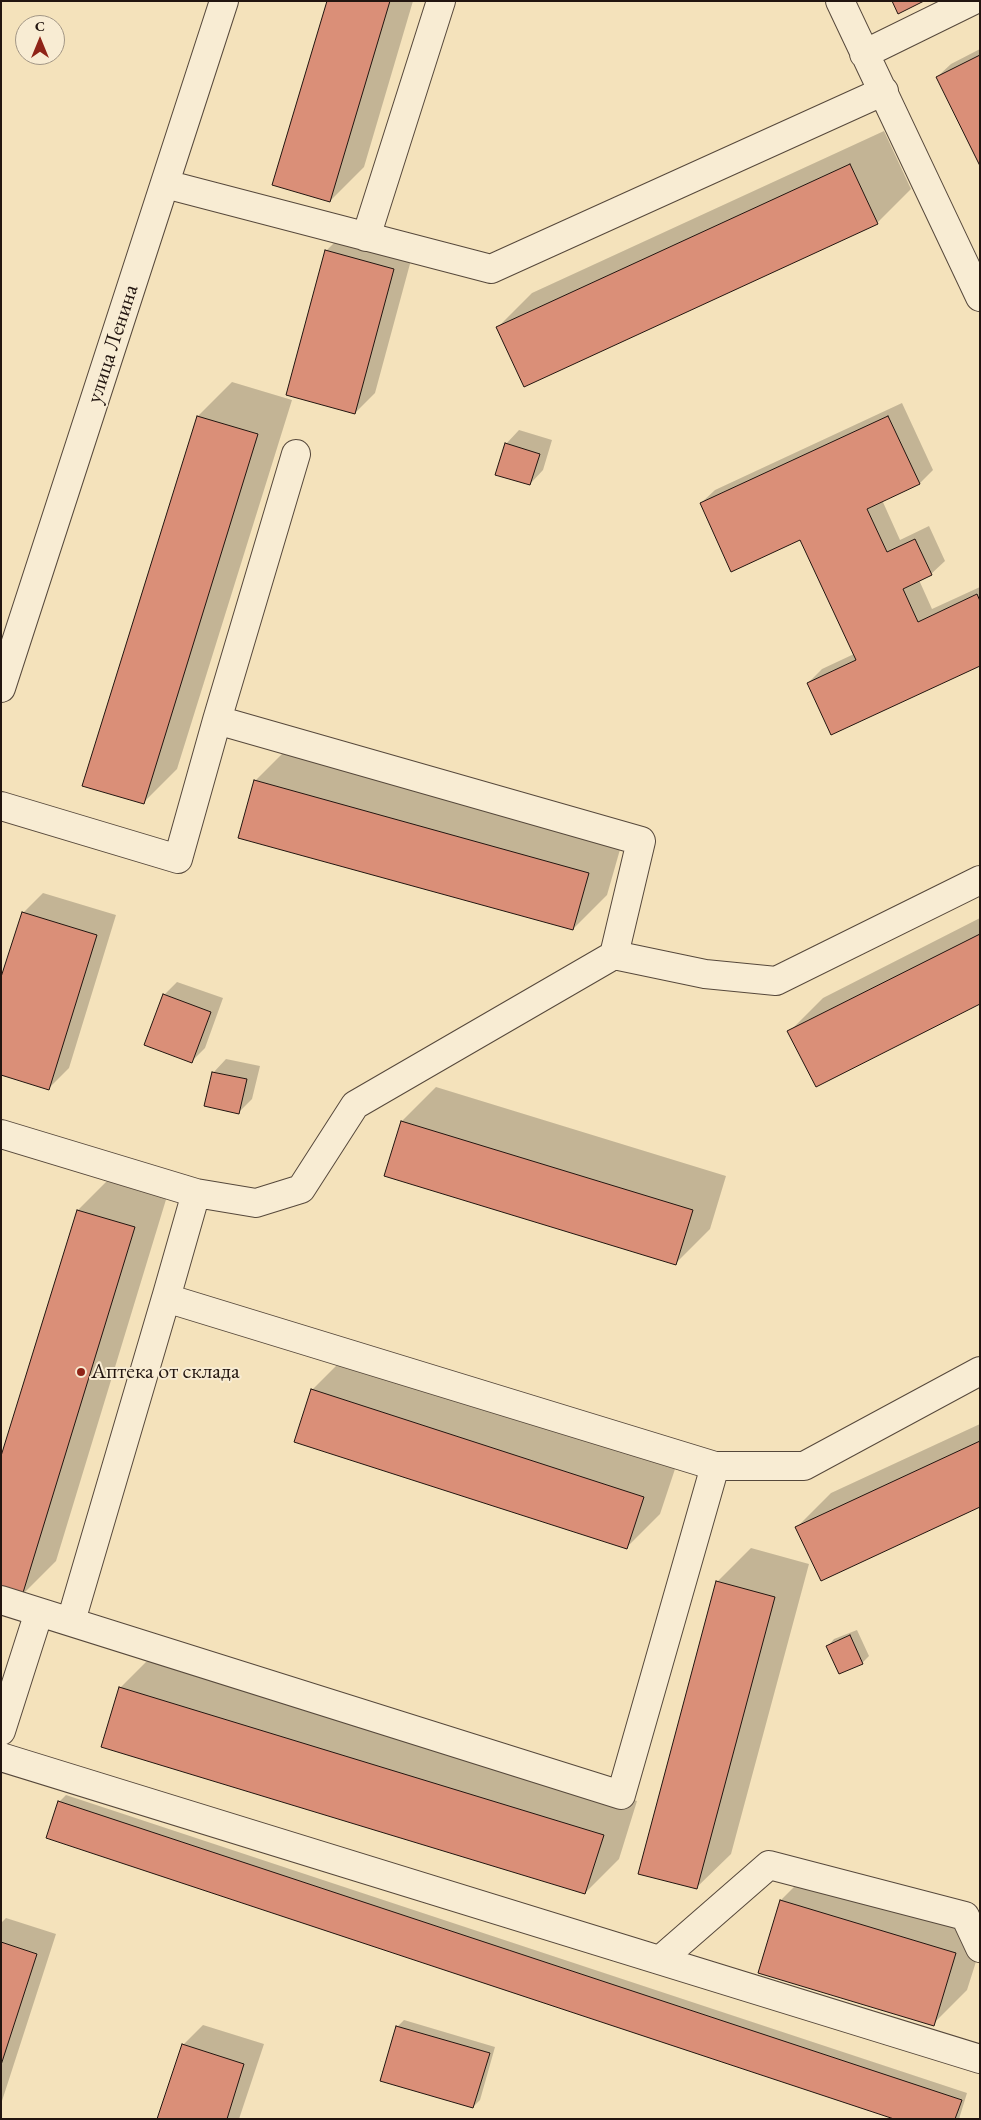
<!DOCTYPE html>
<html>
<head>
<meta charset="utf-8">
<style>
  body { margin:0 }
  #map { position:relative; width:981px; height:2120px; overflow:hidden; background:#f4e2bb; font-family:"EB Garamond",serif }
  canvas { display:block }
  .frame { position:absolute; inset:0; border:2px solid #221510; pointer-events:none }
  .north { position:absolute; left:15px; top:15px; width:50px; height:50px; box-sizing:border-box; background:#f8ecd3; border:1px solid #a29685; border-radius:50%; rotate:0deg; font-size:14px; font-weight:700; line-height:20px; text-align:center; color:#221510 }
  .north::after { content:''; display:block; margin:auto; width:18px; height:22px; background:#8f2418; clip-path:polygon(50% 0,100% 100%,50% 72%,0 100%) }
</style>
</head>
<body>
<div id="map">
<canvas width="981" height="2120"></canvas>
<div class="frame"></div>
<div class="north">С</div>
</div>
<script>
const ctx = document.querySelector('canvas').getContext('2d');
ctx.lineJoin = 'round';
function fillPath(path, color) {
  ctx.fillStyle = color;
  ctx.fill(path, 'evenodd');
}
function toPath(rows) {
  const path = new Path2D();
  for (const r of rows) {
    path.moveTo(r[0], r[1]);
    for (let i = 2; i < r.length; i += 2) path.lineTo(r[i], r[i + 1]);
  }
  return path;
}
function stroke(path, color, width, dash) {
  ctx.strokeStyle = color;
  ctx.lineWidth = width;
  ctx.lineCap = dash ? 'butt' : 'round';
  ctx.setLineDash(dash || []);
  ctx.stroke(path);
}
function drawText(font, color, halo, rows, align = 'center') {
  ctx.font = font + ' "EB Garamond",serif';
  ctx.lineWidth = 4;
  ctx.setLineDash([]);
  ctx.textBaseline = 'middle';
  ctx.strokeStyle = halo;
  ctx.fillStyle = color;
  for (const [text, x, y, turn = 0] of rows) {
    ctx.save();
    ctx.translate(x, y);
    ctx.rotate((+turn || 0) * Math.PI / 180);
    ctx.textAlign = isNaN(turn) ? turn : align;
    if (halo) ctx.strokeText(text, 0, 0);
    ctx.fillText(text, 0, 0);
    ctx.restore();
  }
}
fillPath(toPath([
  [328,1,413,1,364,167,330,201],
  [980,49,980,163,937,77,951,64],
  [884,131,911,189,877,223,498,327,532,293],
  [346,231,414,249,375,393,355,413,326,251],
  [232,382,292,400,177,769,143,803,83,785,198,416],
  [902,403,933,470,920,483,882,500,900,540,929,526,945,561,931,574,919,580,932,609,980,587,980,664,808,683,822,669,854,654,801,538,701,503,715,490],
  [519,430,552,440,543,470,530,484,506,444],
  [289,747,623,839,607,895,573,929,255,781],
  [43,893,116,915,69,1068,49,1088,23,913],
  [980,918,980,1003,789,1032,823,998],
  [177,982,223,998,205,1048,192,1061,164,995],
  [226,1059,260,1066,252,1099,239,1112,213,1073],
  [436,1087,726,1176,710,1229,676,1263,386,1175,402,1121],
  [112,1176,168,1193,56,1561,22,1595,78,1210],
  [347,1355,677,1463,660,1514,626,1548,296,1441,313,1389],
  [980,1424,980,1505,797,1527,831,1493],
  [751,1548,809,1564,731,1854,696,1888,717,1582],
  [857,1630,869,1656,862,1663,828,1646,834,1639],
  [154,1654,637,1801,619,1859,585,1893,120,1688],
  [66,1795,967,2093,959,2119,898,2119,59,1802],
  [815,1866,980,1916,980,1949,967,1990,933,2024,781,1900],
  [6,1918,56,1934,1,2104,1,1923],
  [404,2020,495,2047,480,2100,473,2107,398,2026],
  [203,2025,264,2044,239,2119,159,2119,183,2045]
]), '#0003');
const building = toPath([
  [327,1,390,1,330,202,272,185,327,1],
  [892,1,924,1,898,14,892,1],
  [980,55,980,166,936,77,980,55],
  [850,164,878,224,524,387,496,327,850,164],
  [325,250,394,269,355,414,286,395,325,250],
  [197,416,258,434,144,804,82,786,197,416],
  [888,416,920,484,867,509,887,552,915,539,932,575,903,589,918,622,977,594,980,601,980,666,831,735,807,683,856,660,800,540,731,572,700,503,888,416],
  [505,443,540,454,530,485,495,475,505,443],
  [254,780,589,873,573,930,238,838,254,780],
  [22,912,97,935,49,1090,1,1075,1,977,22,912],
  [980,934,980,1004,816,1087,787,1031,980,934],
  [163,994,211,1012,192,1063,144,1045,163,994],
  [212,1072,247,1079,239,1114,204,1106,212,1072],
  [401,1121,693,1210,676,1265,384,1176,401,1121],
  [77,1210,135,1227,22,1596,1,1590,1,1456,77,1210],
  [311,1389,644,1497,627,1549,294,1442,311,1389],
  [980,1441,980,1507,821,1581,795,1527,980,1441],
  [716,1581,775,1597,697,1889,638,1874,716,1581],
  [850,1635,863,1664,839,1674,826,1646,850,1635],
  [119,1687,604,1835,585,1894,101,1747,119,1687],
  [58,1801,962,2100,955,2119,894,2119,46,1838,58,1801],
  [780,1900,956,1953,934,2026,758,1973,780,1900],
  [1,1942,37,1954,1,2065,1,1942],
  [396,2026,490,2053,473,2108,380,2081,396,2026],
  [182,2044,244,2064,227,2119,157,2119,182,2044]
]);
fillPath(building, '#da8f78');
stroke(building, '#221510', 1);
const minor = toPath([
  [840,1,980,297],
  [864,54,972,1],
  [165,184,491,269,884,91],
  [366,237,441,1],
  [296,454,217,720,641,841,614,955],
  [1,688,224,1],
  [1,806,178,859,217,720],
  [1,1134,196,1193],
  [715,1466,166,1298,196,1193,256,1203,301,1189,355,1105,614,955,705,974,776,981,980,880],
  [1,1600,621,1795,715,1466,804,1466,980,1371],
  [71,1621,166,1298],
  [1,1731,39,1612],
  [1,1757,980,2059],
  [660,1960,769,1865,965,1916,980,1948]
]);
stroke(minor, '#56483b', 30);
stroke(minor, '#f8ecd3', 28);
for (const [x, y, r, color] of [
  [81,1372,5,"#8f2418"]
]) {
  const dot = new Path2D();
  dot.arc(x, y, r, 0, 2 * Math.PI);
  ctx.fillStyle = color;
  ctx.fill(dot);
  stroke(dot, '#f8ecd3', 2);
}
drawText('22px', '#221510', '#f8ecd3', [
  ["улица Ленина",113,344,-72]
]);
drawText('22px', '#221510', '#f8ecd3', [
  ["Аптека от склада",91,1372]
], 'left');
</script>
</body>
</html>
